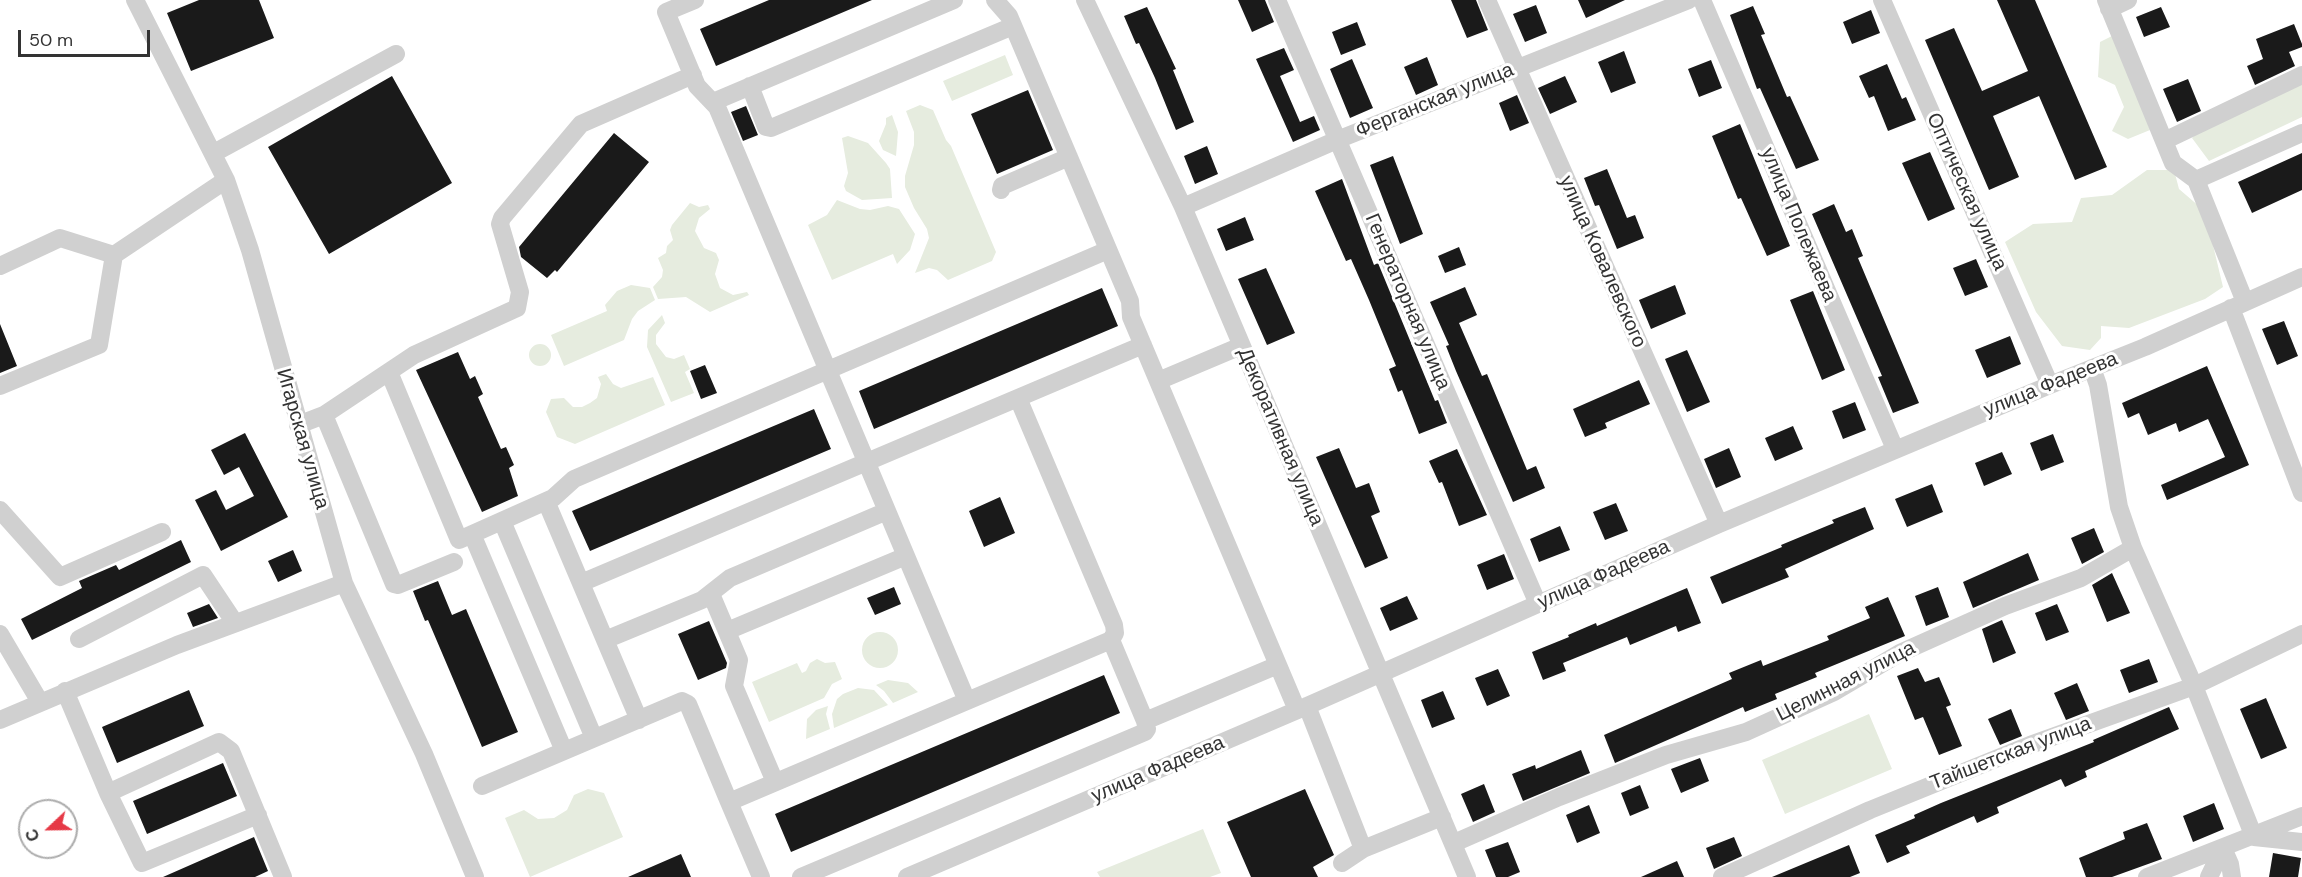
<!DOCTYPE html>
<html>
<head>
<meta charset="utf-8">
<style>
  body { margin:0 }
  #map { position:relative; width:2302px; height:877px; overflow:hidden; background:#fff; font-family:"DM Sans",sans-serif }
  canvas { display:block }
  .north { position:absolute; left:18px; top:799px; width:60px; height:60px; box-sizing:border-box; background:#fff; border:2px solid #adadad; border-radius:50%; rotate:248deg; font-size:16px; font-weight:700; line-height:24px; text-align:center; color:#333 }
  .north::after { content:''; display:block; margin:auto; width:21px; height:27px; background:#e63946; clip-path:polygon(50% 0,100% 100%,50% 72%,0 100%) }
  .scale { position:absolute; left:18px; top:30px; width:132px; height:27px; box-sizing:border-box; border:3px solid #333; border-top:0; padding-left:8px; font-size:18px; line-height:21px; white-space:nowrap; color:#333; -webkit-text-stroke:4px #fff; paint-order:stroke }
</style>
</head>
<body>
<div id="map">
<canvas width="2302" height="877"></canvas>
<div class="north">С</div>
<div class="scale">50 m</div>
</div>
<script>
const ctx = document.querySelector('canvas').getContext('2d');
ctx.lineJoin = 'round';
function fillPath(path, color) {
  ctx.fillStyle = color;
  ctx.fill(path, 'evenodd');
}
function toPath(rows) {
  const path = new Path2D();
  for (const r of rows) {
    if (r.length === 3) {
      path.moveTo(r[0] + r[2], r[1]);
      path.arc(r[0], r[1], r[2], 0, 2 * Math.PI);
      continue;
    }
    path.moveTo(r[0], r[1]);
    for (let i = 2; i < r.length; i += 2) path.lineTo(r[i], r[i + 1]);
  }
  return path;
}
function stroke(path, color, width, dash) {
  ctx.strokeStyle = color;
  ctx.lineWidth = width;
  ctx.lineCap = dash ? 'butt' : 'round';
  ctx.setLineDash(dash || []);
  ctx.stroke(path);
}
function drawText(font, color, halo, rows, align = 'center') {
  ctx.font = font + ' "DM Sans",sans-serif';
  ctx.lineWidth = 6;
  ctx.setLineDash([]);
  ctx.textBaseline = 'middle';
  ctx.strokeStyle = halo;
  ctx.fillStyle = color;
  for (const [text, x, y, turn = 0] of rows) {
    ctx.save();
    ctx.translate(x, y);
    ctx.rotate((+turn || 0) * Math.PI / 180);
    ctx.textAlign = isNaN(turn) ? turn : align;
    if (halo) ctx.strokeText(text, 0, 0);
    ctx.fillText(text, 0, 0);
    ctx.restore();
  }
}
fillPath(toPath([
  [2116,34,2150,130,2128,139,2112,131,2124,107,2115,85,2098,77,2100,42],
  [1005,55,1013,75,952,101,943,81],
  [2302,83,2302,117,2209,161,2192,138,2200,130],
  [920,105,933,110,946,140,951,146,996,252,992,261,948,280,937,270,929,268,915,273,929,238,927,229,914,208,905,187,905,176,914,145,914,132,906,111],
  [892,115,898,132,896,156,883,150,879,141,886,124,886,118],
  [848,136,868,143,886,163,890,169,892,198,862,200,846,191,844,186,848,173,842,138],
  [2147,170,2174,170,2179,189,2200,207,2212,241,2223,287,2205,299,2129,328,2101,326,2101,338,2090,350,2062,346,2036,312,2005,242,2033,224,2072,222,2081,198,2112,195],
  [837,200,860,209,870,210,888,206,899,209,915,234,910,250,897,264,893,254,832,280,808,225,827,215],
  [690,203,699,207,708,205,710,209,699,218,695,231,704,248,716,253,719,260,715,274,720,288,733,295,747,292,749,295,710,312,686,297,658,299,653,287,662,277,663,270,658,258,666,253,667,246,673,240,670,230,672,225],
  [631,285,650,288,655,300,638,311,632,319,624,340,564,366,551,335,607,311,605,305,617,291],
  [662,315,665,323,656,335,656,344,666,357,674,359,684,355,690,369,685,372,694,393,671,402,647,347,648,330],
  [540,355,11],
  [606,374,613,384,621,388,653,377,665,405,575,444,557,437,546,412,551,399,564,398,573,407,582,407,590,403,597,398,601,384,598,377],
  [880,650,18],
  [817,659,825,663,835,662,842,679,832,684,824,698,769,722,752,682,797,663,802,673,806,671,810,663],
  [888,680,908,683,918,692,893,703,884,691,876,685],
  [858,688,874,690,888,705,834,728,832,714,837,699,843,694],
  [828,706,826,714,830,729,806,739,807,719,816,710],
  [1869,714,1892,769,1785,814,1762,760],
  [588,789,604,793,623,837,530,877,505,818,524,810,538,819,554,818,567,810,574,795],
  [1203,829,1221,873,1210,877,1100,877,1097,872]
]), '#e6ecdf');
fillPath(toPath([
  [199,0,259,0,274,38,191,71,167,13],
  [769,0,872,0,716,66,700,29],
  [1238,0,1265,0,1274,22,1252,32],
  [1451,0,1476,0,1488,30,1467,38],
  [1578,0,1625,0,1586,18],
  [1997,0,2035,0,2107,167,2075,180,2039,96,1993,116,2019,177,1989,190,1925,40,1954,28,1982,91,2028,71],
  [1536,5,1547,33,1525,42,1513,14],
  [1753,6,1765,34,1761,35,1787,97,1790,96,1819,160,1796,169,1760,88,1757,89,1730,15],
  [1147,7,1176,69,1173,70,1194,122,1176,130,1155,78,1139,43,1136,44,1124,16],
  [2161,7,2170,27,2144,37,2136,17],
  [1871,10,1880,33,1852,44,1843,22],
  [1357,22,1366,45,1341,55,1332,32],
  [2294,24,2302,44,2302,47,2289,52,2295,66,2255,85,2247,66,2263,59,2256,39],
  [1284,48,1294,70,1280,76,1300,122,1314,116,1320,130,1293,142,1256,59],
  [1624,51,1636,83,1611,93,1598,62],
  [1427,57,1438,85,1416,95,1404,67],
  [1352,59,1373,108,1350,118,1330,69],
  [1711,60,1722,88,1699,97,1688,69],
  [1887,64,1902,99,1906,97,1916,120,1888,131,1874,96,1869,98,1859,76],
  [392,76,452,183,329,254,268,147],
  [1565,76,1577,102,1550,114,1538,88],
  [2188,79,2201,111,2177,122,2163,89],
  [1028,90,1053,150,997,174,971,114],
  [1517,95,1529,123,1510,131,1499,103],
  [746,106,758,135,743,141,731,112],
  [1740,124,1790,246,1767,256,1741,198,1738,199,1712,136],
  [614,133,649,162,557,272,555,270,547,278,521,257,519,247],
  [1207,146,1218,174,1195,184,1184,156],
  [1930,152,1955,209,1928,221,1902,163],
  [2302,153,2302,190,2252,213,2238,182],
  [1393,156,1423,234,1400,244,1370,165],
  [1607,169,1627,218,1635,215,1644,238,1617,249,1599,205,1595,206,1584,178],
  [1342,179,1374,265,1378,263,1435,401,1438,400,1447,423,1419,434,1402,390,1398,392,1389,369,1396,366,1369,300,1351,259,1346,261,1315,191],
  [1834,204,1846,232,1852,229,1863,256,1858,258,1919,403,1893,413,1878,377,1882,376,1812,214],
  [1245,217,1254,240,1226,251,1217,229],
  [1459,247,1466,265,1445,273,1438,256],
  [1976,259,1988,287,1965,296,1953,268],
  [1266,268,1295,333,1267,345,1238,279],
  [1675,285,1686,314,1651,329,1639,300],
  [1465,287,1477,315,1459,323,1482,376,1487,374,1527,470,1536,466,1545,488,1513,502,1456,371,1446,346,1449,345,1430,302],
  [1102,288,1118,326,874,429,859,391],
  [1813,291,1845,370,1822,380,1790,300],
  [2284,321,2298,356,2277,365,2262,329],
  [0,324,17,366,0,373],
  [2010,336,2021,364,1987,378,1975,350],
  [1687,350,1710,402,1687,412,1665,359],
  [458,352,470,379,475,376,483,394,478,397,501,449,506,447,514,465,509,468,518,496,482,512,416,370],
  [705,365,717,393,701,399,690,371],
  [2207,366,2249,465,2167,500,2161,485,2225,457,2208,419,2179,432,2176,423,2148,435,2139,413,2128,418,2122,403],
  [1639,380,1650,404,1605,423,1607,428,1585,437,1573,409],
  [1855,402,1866,430,1843,439,1832,411],
  [814,409,831,449,590,551,572,511],
  [1793,426,1803,449,1775,461,1765,438],
  [245,433,288,517,221,551,195,500,216,490,226,510,254,496,239,467,224,475,211,450],
  [2053,434,2064,462,2041,471,2030,443],
  [1339,448,1356,488,1369,483,1380,512,1371,516,1388,558,1365,568,1316,457],
  [1729,448,1741,477,1716,488,1704,459],
  [1457,449,1487,515,1459,526,1442,482,1439,483,1429,461],
  [2002,452,2012,474,1984,486,1975,463],
  [1932,484,1943,512,1907,527,1895,499],
  [1000,497,1015,533,984,547,969,511],
  [1616,503,1628,531,1605,540,1593,512],
  [1865,507,1874,529,1785,569,1789,577,1722,604,1710,577,1782,547,1781,545,1834,523,1832,520],
  [1560,526,1570,550,1539,562,1530,539],
  [2094,528,2104,552,2082,564,2071,538],
  [181,540,191,562,32,640,21,619,82,588,79,581,116,565,119,570],
  [293,550,302,571,278,582,268,561],
  [2028,553,2039,580,1973,608,1963,582],
  [1504,554,1514,579,1487,590,1477,565],
  [2112,573,2130,613,2107,622,2092,585],
  [438,581,452,615,466,609,518,732,482,747,428,620,425,621,413,591],
  [894,587,901,604,875,615,867,598],
  [1938,587,1949,617,1926,626,1915,596],
  [1687,588,1701,623,1678,632,1676,626,1630,645,1627,637,1563,663,1566,671,1543,680,1532,652,1569,637,1568,635,1596,623,1597,626],
  [1407,596,1418,619,1390,631,1380,608],
  [1888,597,1905,636,1815,673,1817,677,1775,694,1777,699,1745,712,1743,707,1615,763,1604,735,1732,679,1729,673,1761,660,1763,666,1829,640,1827,636,1870,618,1865,607],
  [209,604,218,618,193,627,187,613],
  [2057,604,2069,632,2046,641,2035,613],
  [2002,620,2016,653,1993,663,1982,629],
  [709,621,727,663,726,668,698,680,678,634],
  [2149,659,2158,682,2129,693,2120,670],
  [1918,668,1925,682,1939,677,1951,705,1946,707,1962,746,1939,755,1923,717,1915,720,1897,676],
  [1498,669,1510,696,1487,706,1475,678],
  [1104,675,1120,713,791,852,775,814],
  [2077,683,2089,711,2066,720,2054,693],
  [189,690,204,726,117,763,102,727],
  [1443,691,1455,719,1432,728,1421,700],
  [2266,698,2287,748,2261,759,2240,709],
  [2169,707,2179,729,2085,771,2087,777,2065,787,2061,779,1997,807,1999,813,1977,823,1974,816,1906,846,1910,853,1887,863,1875,835,1915,818,1914,815,1941,803,2094,742,2093,740],
  [2011,709,2022,736,2000,745,1988,719],
  [1581,750,1590,773,1523,801,1512,774,1535,765,1536,769],
  [1700,758,1709,781,1681,793,1671,769],
  [223,763,237,796,147,834,133,801],
  [1484,784,1495,812,1473,822,1461,794],
  [1640,785,1649,808,1630,816,1621,793],
  [1305,789,1334,855,1313,867,1318,877,1251,877,1227,822],
  [2214,803,2224,829,2193,842,2183,816],
  [1589,805,1600,833,1577,843,1566,815],
  [2147,823,2162,859,2112,877,2086,877,2079,858,2125,839,2123,832],
  [254,837,268,871,255,877,163,877],
  [1734,837,1742,856,1714,869,1706,848],
  [1508,842,1520,872,1508,877,1496,877,1485,850],
  [1849,845,1860,873,1850,877,1772,877],
  [2273,853,2301,858,2298,877,2269,877],
  [681,854,691,877,628,877],
  [1677,861,1684,877,1641,877]
]), '#1a1a1a');
stroke(toPath([
  [135,0,226,180,250,250,344,583,424,754,475,877],
  [695,0,666,12,697,86,717,107,967,701,1111,640,1145,721,1278,665],
  [995,0,1009,16,1130,301,1131,317,1297,710],
  [1085,0,1183,207,1467,877],
  [1277,0,1538,604],
  [1487,0,1719,524],
  [1702,0,1895,449],
  [1882,0,2050,385],
  [2106,0,2173,163,2196,180],
  [2109,9,2128,0],
  [750,86,766,127,771,128,1013,26],
  [713,102,954,0],
  [2164,141,2302,75],
  [214,153,396,54],
  [1001,190,1002,186,1069,157],
  [1183,207,1337,140,1689,0],
  [0,266,60,238,114,255],
  [2245,302,2196,180,2302,133],
  [2231,308,2302,493],
  [2092,368,2098,385,2119,507,2133,548,2194,686,2254,837,2302,842],
  [389,372,459,540,553,498,574,479,1108,250],
  [1158,381,1241,346],
  [0,386,99,345,114,255,226,180],
  [1018,398,1114,625,1115,633,1111,640],
  [324,415,394,584,398,585,454,562],
  [298,425,324,415,414,355,517,308,520,292,500,224,502,218,581,124,693,75],
  [546,501,639,720],
  [0,510,60,577,162,532],
  [502,521,594,738],
  [472,534,564,751],
  [581,583,1143,345],
  [711,594,739,660,734,686,775,782],
  [727,631,906,556],
  [0,634,40,702],
  [79,639,203,575,235,623],
  [605,640,702,600,730,578,887,511],
  [65,691,108,793,142,863,258,815],
  [1307,706,1363,849],
  [0,720,177,645,344,583],
  [482,786,682,701,688,704,729,802],
  [108,793,219,742,231,751,283,877],
  [1454,843,1559,797,1666,755,1746,732,1834,692,1900,653,2005,606,2081,578,2133,548],
  [2223,848,2230,864,2232,877],
  [1342,863,1363,849,1442,817],
  [761,877,729,802,967,701],
  [801,877,1145,732,1147,729,1145,721],
  [907,877,1307,706,1719,524,2050,385,2145,347,2302,277],
  [1722,877,1870,810,2030,745,2194,686,2302,634],
  [2147,877,2302,816],
  [2209,877,2223,848]
]), '#d0d0d0', 18);
drawText('20px', '#333', '#fff', [
  ["Ферганская улица",1435,101,-22],
  ["Оптическая улица",1966,192,66],
  ["улица Полежаева",1798,225,67],
  ["улица Ковалевского",1602,262,66],
  ["Генераторная улица",1407,302,67],
  ["улица Фадеева",2051,385,-22],
  ["Декоративная улица",1280,437,67],
  ["Игарская улица",302,439,74],
  ["улица Фадеева",1604,575,-24],
  ["Целинная улица",1846,682,-27],
  ["Тайшетская улица",2011,754,-21],
  ["улица Фадеева",1158,770,-23]
]);
</script>
</body>
</html>
